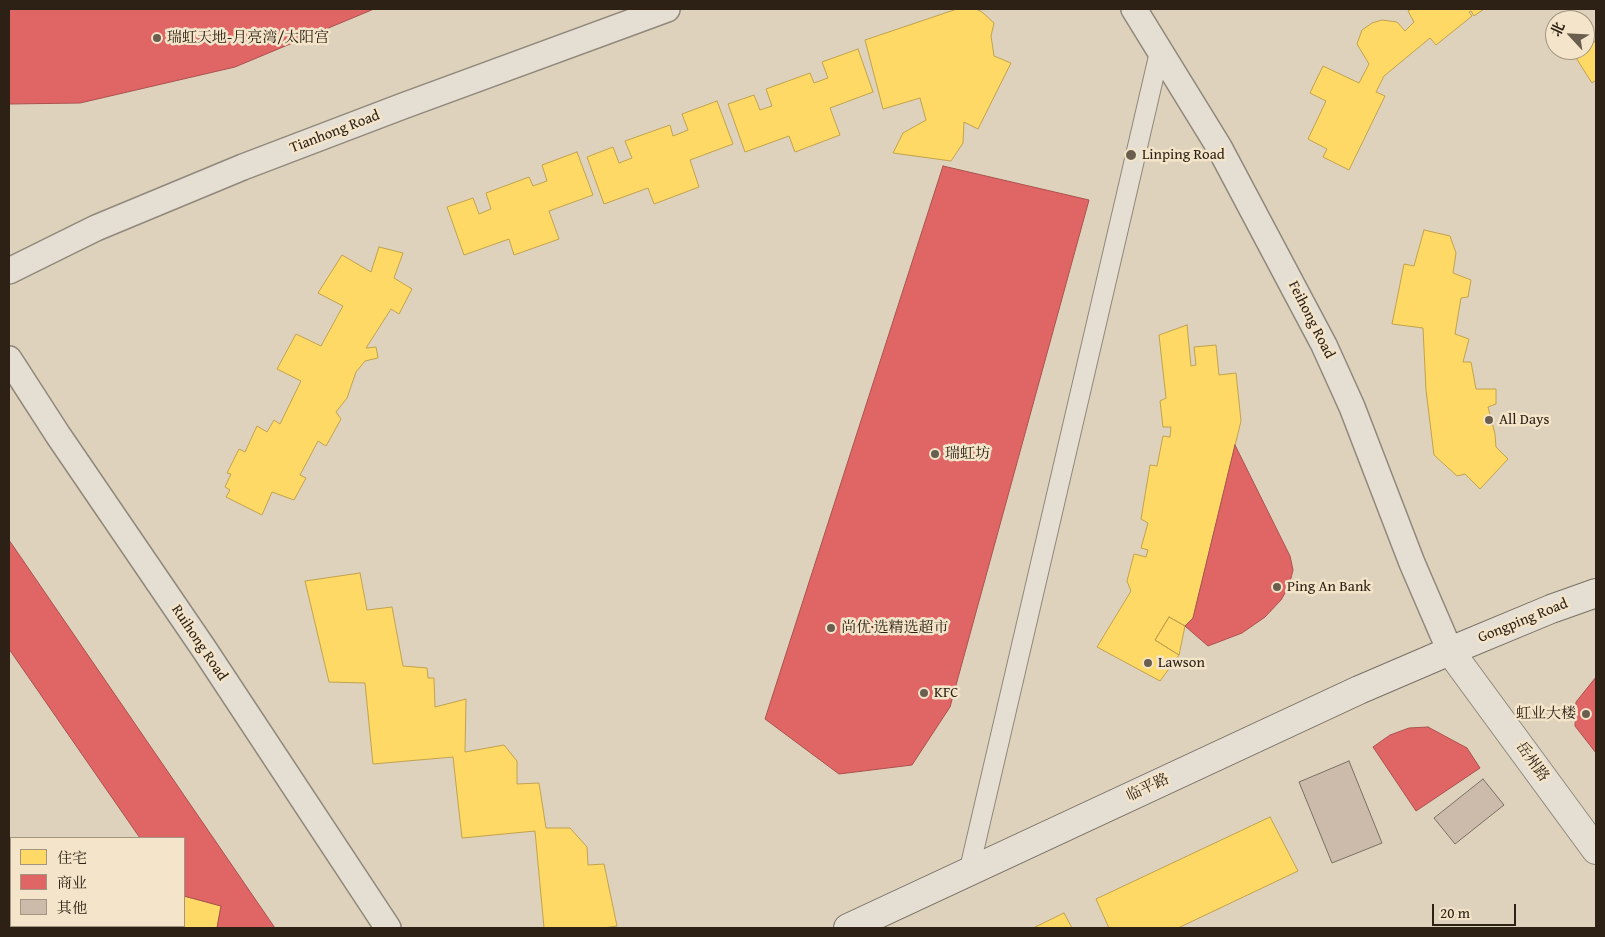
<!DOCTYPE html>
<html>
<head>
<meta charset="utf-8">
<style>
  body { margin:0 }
  #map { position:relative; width:1605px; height:937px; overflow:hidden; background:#ded2bc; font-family:"Gentium Book Plus","Noto Serif SC",serif }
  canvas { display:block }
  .frame { position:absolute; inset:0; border:10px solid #2c2114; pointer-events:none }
  .legend { position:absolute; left:10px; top:837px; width:175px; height:90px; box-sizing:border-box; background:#f3e4ca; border:1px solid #a39681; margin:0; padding:6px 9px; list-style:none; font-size:15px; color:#2c2114 }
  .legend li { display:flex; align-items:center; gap:10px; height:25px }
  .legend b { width:25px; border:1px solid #a39681 }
  .north { position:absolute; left:1545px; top:10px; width:50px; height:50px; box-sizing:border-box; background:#f3e4ca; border:1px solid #a39681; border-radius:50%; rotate:295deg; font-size:14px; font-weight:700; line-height:20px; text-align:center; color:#2c2114 }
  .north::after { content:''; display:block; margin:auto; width:18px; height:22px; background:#6a5f4f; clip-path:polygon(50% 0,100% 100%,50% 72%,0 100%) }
  .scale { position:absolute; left:1432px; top:904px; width:84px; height:22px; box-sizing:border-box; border:2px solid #2c2114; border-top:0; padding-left:6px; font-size:15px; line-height:18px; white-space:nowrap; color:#2c2114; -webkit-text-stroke:4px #f3e4ca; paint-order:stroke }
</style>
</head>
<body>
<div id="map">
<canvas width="1605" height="937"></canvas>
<div class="frame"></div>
<ul class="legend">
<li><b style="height:14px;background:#ffd966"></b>住宅</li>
<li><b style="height:14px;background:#e06666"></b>商业</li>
<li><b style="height:14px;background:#ccbbab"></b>其他</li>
</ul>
<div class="north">北</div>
<div class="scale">20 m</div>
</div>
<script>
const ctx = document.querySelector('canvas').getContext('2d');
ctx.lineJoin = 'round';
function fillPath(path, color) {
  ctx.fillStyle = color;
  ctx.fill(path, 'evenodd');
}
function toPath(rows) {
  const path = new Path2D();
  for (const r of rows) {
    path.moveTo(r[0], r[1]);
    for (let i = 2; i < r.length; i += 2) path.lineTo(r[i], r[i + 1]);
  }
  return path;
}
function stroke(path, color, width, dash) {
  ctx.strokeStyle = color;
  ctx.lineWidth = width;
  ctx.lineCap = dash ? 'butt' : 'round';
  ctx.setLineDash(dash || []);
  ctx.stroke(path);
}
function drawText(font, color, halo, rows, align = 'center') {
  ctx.font = font + ' "Gentium Book Plus","Noto Serif SC",serif';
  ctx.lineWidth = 5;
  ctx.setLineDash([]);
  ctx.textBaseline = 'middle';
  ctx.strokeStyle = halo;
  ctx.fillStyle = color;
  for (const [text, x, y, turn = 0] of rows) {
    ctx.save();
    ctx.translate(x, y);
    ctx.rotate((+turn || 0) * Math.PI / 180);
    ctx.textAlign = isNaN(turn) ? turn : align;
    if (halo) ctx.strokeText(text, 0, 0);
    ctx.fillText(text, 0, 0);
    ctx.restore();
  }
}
const homes = toPath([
  [957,9,976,9,982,12,994,23,991,36,994,56,1011,63,978,129,964,122,963,143,951,161,893,153,903,133,926,120,920,98,883,109,865,40,957,9],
  [1411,9,1484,9,1474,16,1471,11,1469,12,1472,16,1436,45,1430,38,1384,76,1376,92,1385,96,1349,170,1323,157,1327,149,1308,139,1326,101,1310,93,1323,66,1359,83,1369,64,1357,44,1362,30,1372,23,1382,20,1397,22,1405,31,1414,22,1408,11,1411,9],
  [1586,28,1596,44,1596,80,1592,83,1571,50,1585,50,1586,28],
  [858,49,873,92,830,108,840,135,795,152,789,136,745,152,728,104,754,95,760,110,772,106,766,89,810,73,814,83,828,78,822,62,858,49],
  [717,101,733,144,690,160,699,187,654,204,648,188,604,204,587,157,613,147,619,163,632,158,625,141,670,125,673,136,688,130,682,114,717,101],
  [577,152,593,195,549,211,559,239,514,255,509,239,464,255,447,207,473,198,479,214,491,209,486,193,529,177,533,186,547,181,542,165,577,152],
  [1424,230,1450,236,1456,253,1453,273,1471,280,1468,297,1461,298,1455,334,1469,339,1463,362,1471,362,1476,389,1496,389,1496,404,1488,407,1495,434,1496,447,1508,459,1480,489,1465,474,1457,476,1434,455,1426,390,1423,328,1392,324,1404,264,1414,266,1424,230],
  [379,247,403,253,394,278,412,289,399,314,391,309,366,348,376,347,378,358,365,361,356,372,347,398,336,412,341,419,326,446,318,441,300,475,306,478,294,500,272,492,262,515,226,497,230,490,225,487,231,474,227,473,239,449,245,452,257,426,267,432,274,420,280,424,301,381,277,369,296,334,321,346,343,306,318,293,342,255,371,272,379,247],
  [1187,325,1191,366,1196,365,1194,347,1216,345,1219,375,1236,373,1241,421,1193,618,1185,626,1169,617,1155,640,1179,655,1160,681,1097,647,1131,591,1127,581,1134,554,1146,557,1148,550,1141,548,1148,523,1141,519,1150,465,1157,466,1163,436,1170,437,1171,427,1163,427,1160,401,1166,398,1159,335,1187,325],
  [360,573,367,610,392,607,403,666,427,668,428,678,434,678,435,707,466,699,465,752,504,745,517,761,517,784,539,783,546,828,570,828,587,847,588,865,604,864,617,926,603,928,544,928,535,831,462,838,453,757,373,764,365,683,329,682,305,581,360,573],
  [1169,617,1185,626,1179,655,1155,640,1169,617],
  [1270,817,1298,871,1178,928,1109,928,1096,899,1270,817],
  [184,896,221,906,217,928,157,928,158,926,184,926,184,896],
  [1064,913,1072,928,1033,928,1064,913]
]);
fillPath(homes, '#ffd966');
stroke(homes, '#c0a24d', 1);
const shops = toPath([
  [9,9,374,9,235,67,80,103,9,104,9,9],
  [943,166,1089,200,950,707,912,765,839,774,765,719,943,166],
  [1235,445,1290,556,1293,570,1289,586,1281,600,1265,617,1242,633,1208,646,1185,626,1193,618,1235,445],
  [9,540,275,928,217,928,221,906,184,896,184,838,140,838,9,649,9,540],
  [1596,677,1596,753,1575,726,1576,702,1596,677],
  [1428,727,1467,748,1480,768,1416,811,1373,747,1390,735,1409,728,1428,727]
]);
fillPath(shops, '#e06666');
stroke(shops, '#aa514d', 1);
const building = toPath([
  [1349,761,1382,843,1332,863,1299,782,1349,761],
  [1483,779,1504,805,1455,844,1434,818,1483,779]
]);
fillPath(building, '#ccbbab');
stroke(building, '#787064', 1);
const pedestrian = toPath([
  [969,871,1160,50]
]);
const minor = toPath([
  [1134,9,1219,147,1324,345,1352,407,1412,563,1450,651],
  [9,271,96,228,243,167,403,106,667,9],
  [9,359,58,435,204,649,388,928]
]);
const tertiary = toPath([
  [1450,651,1596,850]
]);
const secondary = toPath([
  [848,928,1359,690,1450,651,1551,609,1596,593]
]);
stroke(pedestrian, '#90887b', 21);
stroke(minor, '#90887b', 28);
stroke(tertiary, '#90887b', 30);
stroke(secondary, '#787064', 30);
stroke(pedestrian, '#e5ded3', 19);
stroke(minor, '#e5ded3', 25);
stroke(tertiary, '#e5ded3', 28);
stroke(secondary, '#e5ded3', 28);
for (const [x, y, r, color] of [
  [157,38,5,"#6a5f4f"],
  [1131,155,6,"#6a5f4f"],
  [1489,420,5,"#6a5f4f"],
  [935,454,5,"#6a5f4f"],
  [1277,587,5,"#6a5f4f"],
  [831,628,5,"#6a5f4f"],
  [1148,663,5,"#6a5f4f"],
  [924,693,5,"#6a5f4f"],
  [1586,714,5,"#6a5f4f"]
]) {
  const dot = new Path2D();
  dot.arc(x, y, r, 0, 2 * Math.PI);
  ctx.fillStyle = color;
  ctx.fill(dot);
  stroke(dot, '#f3e4ca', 2);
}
drawText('15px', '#2c2114', '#f3e4ca', [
  ["瑞虹天地-月亮湾/太阳宫",167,38],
  ["Linping Road",1142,155],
  ["All Days",1499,420],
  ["瑞虹坊",945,454],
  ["Ping An Bank",1287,587],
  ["尚优·选精选超市",841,628],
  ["Lawson",1158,663],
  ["KFC",934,693],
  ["虹业大楼",1576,714,"right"]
], 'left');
drawText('15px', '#2c2114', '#f3e4ca', [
  ["Tianhong Road",335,132,-21],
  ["Feihong Road",1311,320,63],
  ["Gongping Road",1523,621,-22],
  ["Ruihong Road",199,643,56],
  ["岳州路",1532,762,54],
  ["临平路",1148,788,-25]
]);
</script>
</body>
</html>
